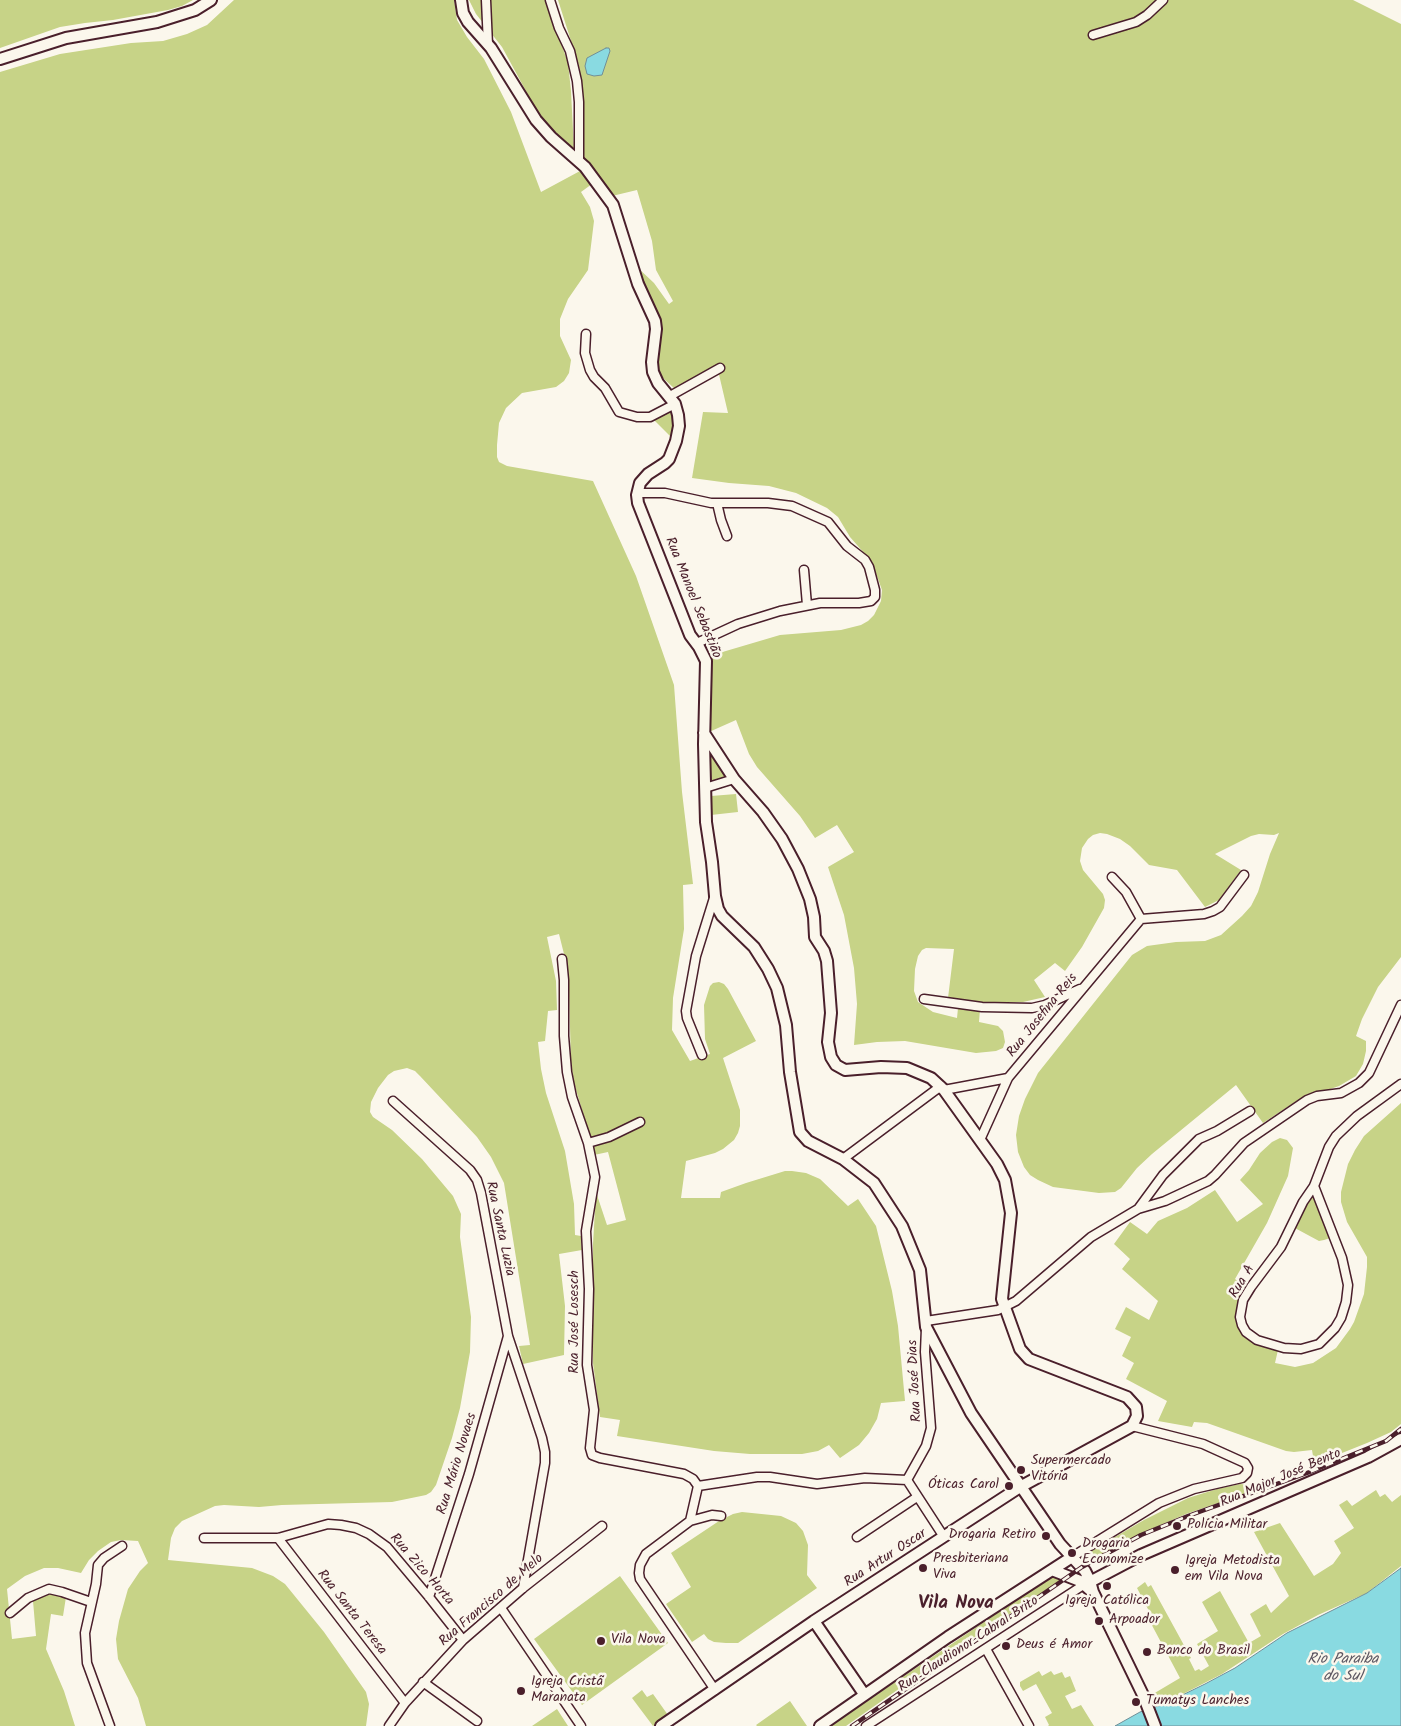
<!DOCTYPE html>
<html>
<head>
<meta charset="utf-8">
<style>
  body { margin:0 }
  canvas { display:block; background:#fbf7ec }
</style>
</head>
<body>
<canvas width="1401" height="1726"></canvas>
<script>
const ctx = document.querySelector('canvas').getContext('2d');
ctx.lineJoin = 'round';
function fillPath(path, color) {
  ctx.fillStyle = color;
  ctx.fill(path, 'evenodd');
}
function toPath(rows) {
  const path = new Path2D();
  for (const r of rows) {
    path.moveTo(r[0], r[1]);
    for (let i = 2; i < r.length; i += 2) path.lineTo(r[i], r[i + 1]);
  }
  return path;
}
function stroke(path, color, width, dash) {
  ctx.strokeStyle = color;
  ctx.lineWidth = width;
  ctx.lineCap = dash ? 'butt' : 'round';
  ctx.setLineDash(dash || []);
  ctx.stroke(path);
}
function drawText(font, color, halo, rows, align = 'center') {
  ctx.font = font + ' Kalam,sans-serif';
  ctx.lineWidth = 5;
  ctx.setLineDash([]);
  ctx.textBaseline = 'middle';
  ctx.strokeStyle = halo;
  ctx.fillStyle = color;
  for (const [text, x, y, turn = 0] of rows) {
    ctx.save();
    ctx.translate(x, y);
    ctx.rotate((+turn || 0) * Math.PI / 180);
    ctx.textAlign = isNaN(turn) ? turn : align;
    if (halo) ctx.strokeText(text, 0, 0);
    ctx.fillText(text, 0, 0);
    ctx.restore();
  }
}
fillPath(toPath([
  [0,0,193,0,182,6,168,10,113,20,85,23,60,27,0,48],
  [234,0,454,0,457,20,467,37,484,59,511,112,541,192,580,171,592,184,581,192,590,207,594,221,588,270,568,299,560,319,560,336,571,360,569,373,564,381,556,387,522,393,506,408,499,423,497,445,497,457,499,462,507,466,593,481,636,576,674,685,682,792,693,884,683,885,684,929,673,998,672,1030,690,1061,710,1054,705,1039,704,1005,710,986,713,983,719,982,724,984,728,989,756,1041,723,1058,740,1110,740,1126,738,1133,734,1140,723,1149,715,1153,686,1161,681,1198,720,1198,721,1192,746,1183,785,1171,792,1171,806,1173,820,1179,848,1206,858,1199,876,1226,892,1291,898,1326,905,1401,881,1403,877,1419,869,1433,859,1445,840,1458,829,1445,818,1451,802,1454,750,1454,714,1451,617,1436,620,1420,600,1417,593,1363,593,1244,596,1192,607,1225,626,1220,608,1152,594,1155,592,1145,617,1137,643,1125,640,1119,591,1140,574,1083,571,1063,569,990,564,954,559,934,547,937,556,981,557,1010,548,1011,545,1041,538,1042,541,1069,546,1093,565,1151,574,1204,575,1235,581,1236,582,1250,559,1254,565,1306,564,1355,523,1364,519,1346,530,1345,504,1183,491,1157,477,1137,420,1076,415,1071,407,1068,394,1071,388,1075,378,1088,371,1102,370,1112,373,1117,392,1130,422,1159,453,1196,461,1214,460,1237,471,1317,470,1352,460,1408,452,1438,436,1485,431,1492,426,1495,392,1502,282,1505,259,1507,224,1505,215,1506,182,1521,175,1528,171,1538,168,1560,252,1568,273,1576,285,1584,324,1632,366,1692,369,1704,366,1726,146,1726,138,1698,118,1659,116,1639,119,1621,128,1589,140,1571,148,1563,138,1541,121,1540,111,1542,98,1551,89,1560,81,1573,58,1568,44,1568,25,1576,7,1589,12,1639,36,1636,33,1601,39,1596,48,1594,66,1597,63,1616,51,1614,46,1649,64,1691,75,1726,0,1726,0,72,60,54,131,43,163,41,187,34,207,25],
  [469,0,546,0,568,63,571,91,574,150,554,133,539,115,502,47,476,14],
  [558,0,1353,0,1401,24,1401,957,1378,987,1362,1019,1356,1036,1366,1041,1366,1051,1363,1064,1356,1076,1339,1086,1298,1100,1263,1123,1236,1085,1152,1154,1137,1168,1121,1188,1115,1192,1099,1193,1053,1187,1038,1180,1030,1175,1024,1167,1018,1152,1016,1135,1019,1116,1025,1099,1038,1073,1132,955,1147,946,1176,942,1205,941,1221,935,1242,916,1251,906,1258,892,1270,854,1279,833,1274,835,1259,834,1251,836,1215,854,1241,870,1219,900,1205,907,1177,870,1149,865,1130,846,1120,839,1107,834,1100,833,1093,835,1088,839,1082,848,1080,861,1083,870,1103,894,1105,900,1104,908,1082,947,1065,971,1055,963,1034,980,1045,997,1023,1002,980,1002,948,998,954,949,926,948,922,950,918,956,915,969,914,991,918,1002,933,1012,957,1018,958,1008,980,1009,979,1022,998,1026,1003,1031,1005,1042,1003,1048,996,1051,976,1053,905,1041,877,1042,854,1045,857,1004,854,968,844,915,828,867,854,852,837,825,815,838,800,816,757,767,749,754,736,720,709,732,711,673,709,656,780,635,841,630,861,625,868,621,874,615,881,601,882,590,872,562,850,537,838,517,827,508,796,493,769,486,729,483,692,478,703,412,728,413,717,366,675,389,663,378,659,372,656,358,657,348,637,267,654,283,669,304,673,301,656,270,652,241,637,190,612,196,583,157,583,105,579,66],
  [675,405,675,441,653,419],
  [707,740,732,778,707,786],
  [736,794,738,812,711,815,711,796],
  [1401,1103,1401,1424,1391,1432,1367,1443,1332,1457,1314,1462,1312,1450,1294,1452,1286,1451,1207,1423,1194,1422,1192,1427,1158,1421,1167,1401,1126,1379,1134,1363,1122,1356,1131,1337,1115,1329,1126,1307,1149,1320,1158,1301,1122,1269,1130,1259,1114,1244,1130,1222,1147,1234,1158,1221,1187,1208,1215,1190,1237,1222,1263,1204,1240,1180,1249,1170,1260,1153,1272,1142,1280,1138,1287,1140,1293,1148,1288,1176,1267,1223,1235,1279,1246,1288,1238,1325,1246,1337,1278,1350,1275,1363,1295,1367,1313,1363,1336,1348,1350,1329,1354,1322,1364,1294,1367,1267,1367,1257,1347,1222,1341,1202,1341,1192,1348,1164,1355,1150,1364,1136],
  [1311,1195,1316,1201,1330,1238,1324,1240,1319,1241,1293,1227,1307,1197],
  [1240,1484,1251,1485,1252,1490,1239,1496,1186,1514,1138,1535,1087,1563,1081,1559,1081,1557,1144,1520,1188,1498,1217,1489],
  [1376,1490,1380,1497,1385,1494,1392,1502,1401,1495,1401,1566,1367,1593,1318,1615,1283,1634,1222,1674,1179,1696,1158,1705,1153,1694,1180,1678,1147,1616,1150,1613,1137,1588,1145,1582,1148,1587,1151,1585,1191,1658,1189,1659,1195,1671,1199,1669,1201,1671,1209,1666,1197,1644,1218,1631,1202,1602,1220,1591,1249,1643,1261,1636,1250,1614,1266,1604,1271,1613,1289,1596,1254,1532,1280,1523,1314,1576,1333,1564,1341,1553,1334,1541,1354,1528,1339,1505,1347,1500,1352,1506],
  [742,1512,781,1516,796,1523,803,1531,808,1545,807,1575,817,1588,738,1643,726,1643,714,1642,708,1639,704,1634,692,1642,666,1604,691,1587,671,1553,719,1521,733,1514],
  [620,1576,668,1643,582,1705,534,1639],
  [1053,1577,1064,1578,940,1660,846,1726,830,1726,1042,1583],
  [1039,1671,1042,1676,1051,1671,1054,1675,1062,1672,1065,1678,1070,1676,1076,1691,1065,1696,1072,1709,1081,1705,1094,1726,1048,1726,1049,1725,1045,1717,1052,1713,1036,1684,1023,1691,1020,1686,1020,1682],
  [642,1690,647,1697,653,1694,668,1715,653,1726,632,1698],
  [790,1701,807,1726,757,1726,756,1725],
  [557,1709,568,1726,532,1726]
]), '#c7d387');
const water = toPath([
  [606,48,609,48,610,51,602,75,594,76,587,74,585,66,587,58,606,48],
  [1401,1568,1401,1726,1115,1726,1140,1712,1164,1704,1205,1684,1235,1668,1287,1633,1367,1593,1401,1568]
]);
fillPath(water, '#89dae1');
stroke(water, '#708f98', 1);
const minor = toPath([
  [486,0,488,45],
  [550,0,559,28,570,51,577,81,579,102,579,160],
  [1093,35,1136,22,1147,15,1163,0],
  [586,334,585,353,590,370,594,377,605,388,619,412,637,417,650,417,675,404],
  [670,396,720,368],
  [637,493,665,493,711,503,768,503,792,506,828,522,847,546,865,560,869,567,875,590,875,597,871,601,859,603,820,603,780,611,738,624,697,643],
  [717,503,721,520,727,536],
  [804,570,807,605],
  [705,788,734,779],
  [1112,877,1126,892,1141,919],
  [562,959,564,980,564,1036,567,1072,572,1097,588,1143,595,1177,586,1231,589,1289,587,1365,594,1410,590,1448,592,1455,600,1458,684,1474,693,1479,698,1486,757,1477,770,1477,817,1484,865,1478,907,1480],
  [924,999,982,1007,1032,1008,1045,1005,1080,989],
  [702,1055,687,1018,686,1011,696,956,714,898],
  [944,1090,1008,1078],
  [393,1101,470,1170,477,1180,481,1193,508,1336,542,1438,545,1452,545,1463,523,1588],
  [980,1140,1008,1078,1141,919,1204,914,1213,911,1220,907,1244,875],
  [588,1143,609,1137,640,1122],
  [843,1159,941,1086],
  [1314,1186,1342,1258,1348,1285,1346,1302,1341,1318,1335,1328,1319,1344,1301,1349,1284,1348,1257,1340,1246,1332,1242,1325,1240,1317,1243,1300,1251,1287,1281,1247,1303,1202,1314,1186,1329,1147,1336,1136,1357,1116,1401,1084],
  [1138,1209,1165,1201,1208,1181,1215,1175,1244,1143,1307,1100,1317,1096,1341,1093,1359,1083,1369,1073,1401,1005],
  [926,1321,998,1310,1016,1301,1091,1237,1138,1209,1163,1175,1199,1139,1217,1131,1250,1111],
  [907,1480,926,1446,931,1428,925,1352,926,1328],
  [907,1480,944,1537],
  [698,1486,690,1521,646,1554,640,1565,639,1573,640,1579,715,1690],
  [690,1521,712,1515,721,1516],
  [857,1537,917,1497],
  [204,1538,278,1538,328,1524,341,1525,356,1528,369,1534,387,1547,429,1597,463,1640],
  [278,1538,405,1703],
  [1072,1557,1159,1503,1194,1489,1242,1478,1247,1473,1248,1468,1245,1463,1203,1444,1132,1426],
  [429,1597,469,1474,508,1336],
  [501,1608,581,1726],
  [10,1613,28,1598,49,1589,62,1592,91,1602],
  [986,1649,1029,1726],
  [423,1682,477,1721],
  [110,1726,87,1663,85,1633,96,1584,98,1565,104,1558,122,1546],
  [389,1726,405,1703,463,1640,523,1588,602,1526],
  [866,1726,1085,1584]
]);
const tertiary = toPath([
  [461,0,463,13,468,22,491,48,536,120,551,137,585,167,613,205,638,284,655,321,656,329,652,362,653,372,658,383,675,404,678,415,679,426,676,441,669,459,665,463,648,474,640,483,637,495,638,503,690,635,699,647,706,661,704,744,706,822,712,862,715,896,718,909,722,916,754,947,768,969,777,988,786,1025,790,1072,800,1132,808,1141,843,1159,874,1183,902,1226,920,1270,926,1327,971,1413,1060,1544,1085,1571,1090,1581,1093,1592,1143,1695,1155,1726],
  [0,59,66,38,157,22,195,10,211,0],
  [1052,1570,1080,1581,1090,1590],
  [1086,1584,1141,1555,1368,1457,1401,1439],
  [814,1621,864,1694],
  [661,1726,814,1621,1020,1487,1132,1426,1137,1416,1136,1407,1127,1397,1029,1359,1020,1349,1002,1299,1011,1213,1005,1180,997,1164,944,1090,931,1078,907,1068,881,1067,845,1070,836,1065,831,1057,828,1042,831,1013,827,961,824,951,815,937,814,917,810,899,798,869,782,839,763,812,734,779,704,733],
  [820,1726,948,1637,1072,1557]
]);
stroke(minor, '#4a1f2b', 11);
stroke(tertiary, '#4a1f2b', 14);
stroke(minor, '#fbf7ec', 8);
stroke(tertiary, '#fbf7ec', 10);
const rail = toPath([
  [852,1726,1082,1567,1141,1535,1188,1516,1307,1473,1386,1441,1401,1429]
]);
stroke(rail, '#4a1f2b', 4.5);
stroke(rail, '#fbf7ec', 2.5, [8]);
for (const [x, y, r, color] of [
  [1021,1470,5,"#4a1f2b"],
  [1009,1486,5,"#4a1f2b"],
  [1177,1526,5,"#4a1f2b"],
  [1046,1536,5,"#4a1f2b"],
  [1072,1553,5,"#4a1f2b"],
  [923,1568,5,"#4a1f2b"],
  [1175,1570,5,"#4a1f2b"],
  [1107,1586,5,"#4a1f2b"],
  [1099,1621,5,"#4a1f2b"],
  [601,1641,5,"#4a1f2b"],
  [1006,1646,5,"#4a1f2b"],
  [1147,1652,5,"#4a1f2b"],
  [521,1691,5,"#4a1f2b"],
  [1136,1702,5,"#4a1f2b"]
]) {
  const dot = new Path2D();
  dot.arc(x, y, r, 0, 2 * Math.PI);
  ctx.fillStyle = color;
  ctx.fill(dot);
  stroke(dot, '#fbf7ec', 2);
}
drawText('14px', '#4a1f2b', '#fbf7ec', [
  ["Rua Manoel Sebastião",692,598,68],
  ["Rua Josefina Reis",1043,1016,-51],
  ["Rua Santa Luzia",499,1229,78],
  ["Rua A",1243,1282,-59],
  ["Rua José Losesch",576,1322,-90],
  ["Rua José Dias",916,1381,-93],
  ["Rua Mário Novaes",458,1464,-73],
  ["Rua Major José Bento",1281,1479,-23],
  ["Rua Artur Oscar",886,1559,-33],
  ["Rua Zico Horta",421,1570,49],
  ["Rua Francisco de Melo",492,1601,-41],
  ["Rua Santa Teresa",351,1613,52],
  ["Rua Claudionor Cabral Brito",969,1645,-33]
]);
drawText('14px', '#4a1f2b', '#fbf7ec', [
  ["Supermercado",1031,1462],
  ["Vitória",1031,1478],
  ["Óticas Carol",999,1486,"right"],
  ["Polícia Militar",1187,1526],
  ["Drogaria Retiro",1036,1536,"right"],
  ["Drogaria",1082,1545],
  ["Economize",1082,1561],
  ["Presbiteriana",933,1560],
  ["Viva",933,1576],
  ["Igreja Metodista",1185,1562],
  ["em Vila Nova",1185,1578],
  ["Igreja Católica",1107,1602,"center"],
  ["Arpoador",1109,1621],
  ["Vila Nova",611,1641],
  ["Deus é Amor",1016,1646],
  ["Banco do Brasil",1157,1652],
  ["Igreja Cristã",531,1683],
  ["Maranata",531,1699],
  ["Tumatys Lanches",1146,1702]
], 'left');
drawText('italic 15px', '#5d5762', '#fbf7ec', [
  ["Rio Paraiba",1343,1660],
  ["do Sul",1343,1677]
]);
drawText('bold 19px', '#4a1f2b', '#fbf7ec', [
  ["Vila Nova",956,1605]
]);
</script>
</body>
</html>
